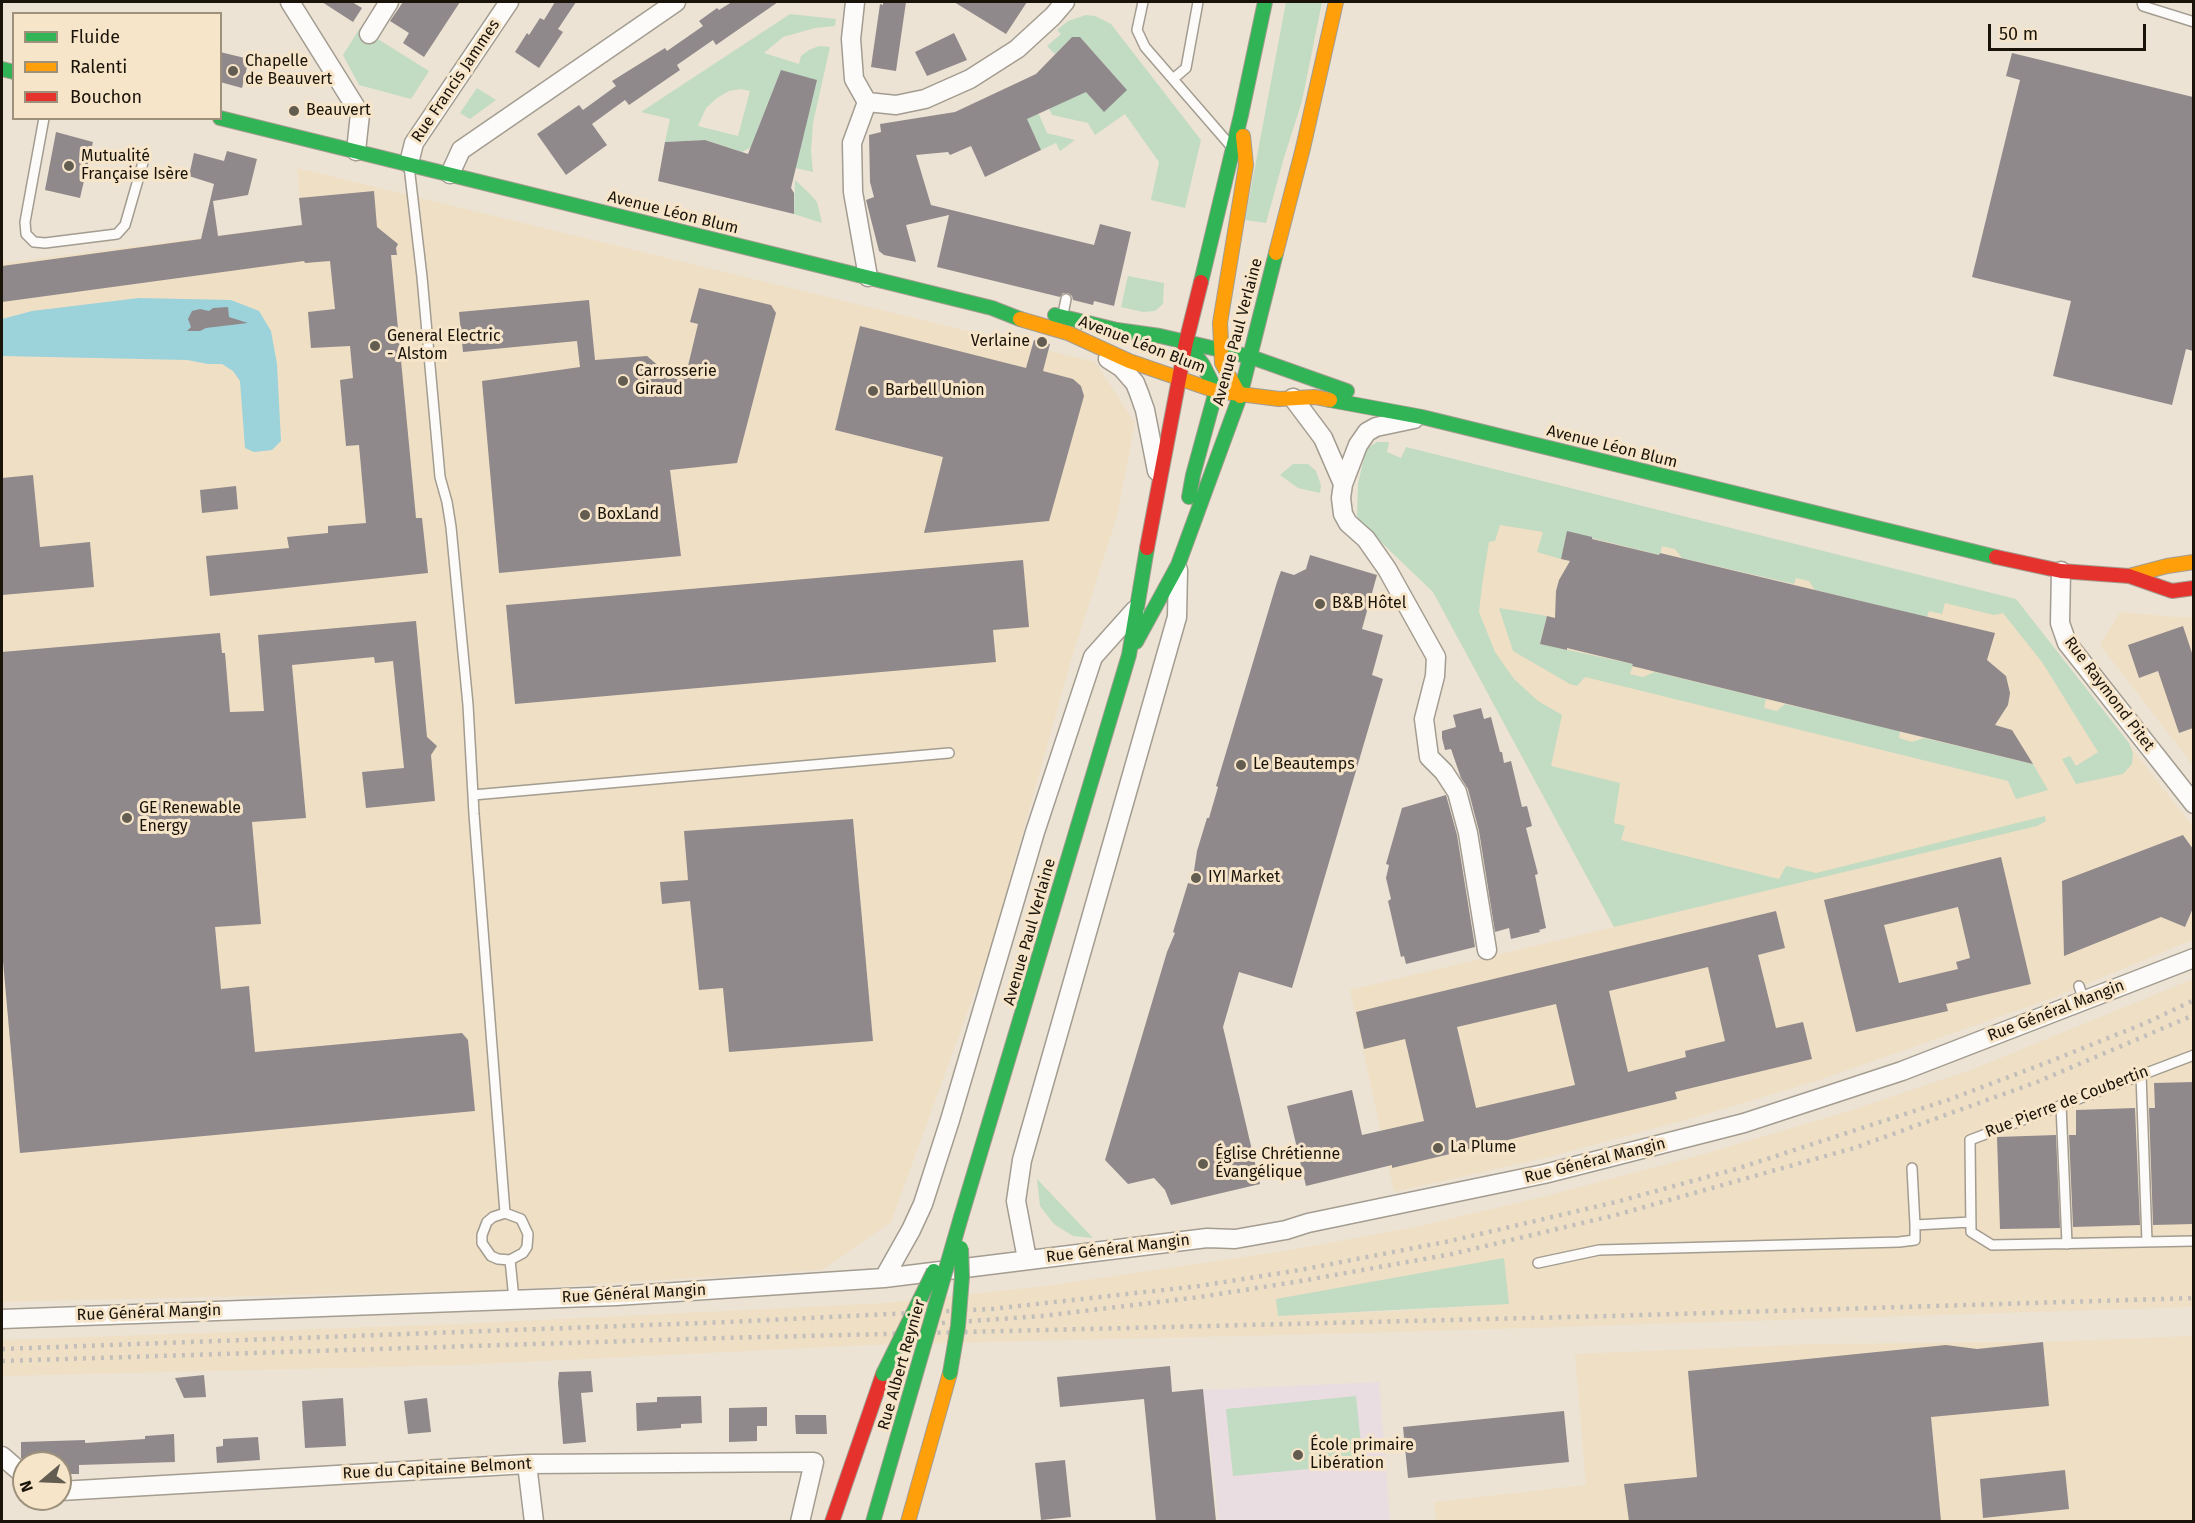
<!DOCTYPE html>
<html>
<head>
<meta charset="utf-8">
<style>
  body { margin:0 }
  #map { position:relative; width:2195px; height:1523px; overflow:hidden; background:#ece3d4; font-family:"Fira Sans",sans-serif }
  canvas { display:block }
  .frame { position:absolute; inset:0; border:3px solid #191309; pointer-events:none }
  .legend { position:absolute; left:12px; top:12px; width:210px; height:108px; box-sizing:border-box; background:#f7e5c9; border:2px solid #9e917c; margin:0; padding:8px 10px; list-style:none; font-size:18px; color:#191309 }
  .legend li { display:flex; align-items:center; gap:12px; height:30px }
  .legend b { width:30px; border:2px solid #9e917c }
  .north { position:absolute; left:12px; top:1451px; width:60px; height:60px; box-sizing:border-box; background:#f7e5c9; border:2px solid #9e917c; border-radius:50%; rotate:251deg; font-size:16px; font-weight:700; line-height:24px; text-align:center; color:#191309 }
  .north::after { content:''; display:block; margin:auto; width:21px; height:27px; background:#635c50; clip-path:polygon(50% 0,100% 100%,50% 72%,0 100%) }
  .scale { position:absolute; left:1988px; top:24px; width:158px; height:27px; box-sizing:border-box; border:3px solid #191309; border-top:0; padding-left:8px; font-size:18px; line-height:21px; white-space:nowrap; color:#191309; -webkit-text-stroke:4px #f7e5c9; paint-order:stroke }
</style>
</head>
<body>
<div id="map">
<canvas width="2195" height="1523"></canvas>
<div class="frame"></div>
<ul class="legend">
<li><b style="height:8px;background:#30b455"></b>Fluide</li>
<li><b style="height:8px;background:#ff9f0a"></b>Ralenti</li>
<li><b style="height:8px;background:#e5322d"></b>Bouchon</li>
</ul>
<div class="north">N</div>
<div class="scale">50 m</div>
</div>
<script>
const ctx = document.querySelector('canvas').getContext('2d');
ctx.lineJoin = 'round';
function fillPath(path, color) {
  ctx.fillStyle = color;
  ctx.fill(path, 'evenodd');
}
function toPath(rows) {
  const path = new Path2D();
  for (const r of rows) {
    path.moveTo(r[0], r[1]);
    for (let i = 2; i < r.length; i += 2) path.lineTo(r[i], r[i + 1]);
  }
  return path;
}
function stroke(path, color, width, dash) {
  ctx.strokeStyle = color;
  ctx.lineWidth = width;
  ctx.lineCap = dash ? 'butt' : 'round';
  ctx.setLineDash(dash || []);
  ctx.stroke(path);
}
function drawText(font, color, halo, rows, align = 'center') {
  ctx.font = font + ' "Fira Sans",sans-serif';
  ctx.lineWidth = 6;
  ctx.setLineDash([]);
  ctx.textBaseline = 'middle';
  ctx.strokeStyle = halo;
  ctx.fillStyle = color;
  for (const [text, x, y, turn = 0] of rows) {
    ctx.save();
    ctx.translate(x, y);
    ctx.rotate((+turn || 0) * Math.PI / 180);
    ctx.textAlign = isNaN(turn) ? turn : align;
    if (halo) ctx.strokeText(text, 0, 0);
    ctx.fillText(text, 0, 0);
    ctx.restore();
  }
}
fillPath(toPath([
  [297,168,1095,362,1135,423,1117,516,1072,657,989,953,891,1222,822,1270,499,1290,2,1302,2,248,4,263,302,225],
  [1387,493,2016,599,2193,827,2194,939,2053,998,1816,1081,1700,1116,1545,1158,1394,1192,1350,990,1614,927,1433,592,1361,523],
  [2120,612,2175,617,2193,617,2193,765,2100,645],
  [2193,979,2193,1307,1400,1332,869,1345,462,1365,2,1376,2,1340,458,1324,887,1303,1046,1286,1285,1251,1420,1226,1546,1196,1697,1156,1849,1111,1971,1070],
  [1509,1304,1397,1311,1277,1316],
  [2193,1336,2193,1521,1436,1522,1434,1502,1586,1485,1575,1354,1815,1344,2043,1342]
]), '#efdfc5');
fillPath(toPath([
  [1379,1382,1390,1521,1219,1521,1203,1390]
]), '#e9dde1');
fillPath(toPath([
  [1286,2,1322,2,1302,101,1283,161,1266,223,1245,220],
  [790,14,836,19,835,26,815,28,783,37,764,53,799,64,801,56,809,50,819,46,830,47,813,123,811,151,813,172,796,168,781,71,757,131,757,144,742,152,705,140,665,142,670,119,641,112],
  [741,89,750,91,738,136,698,126,706,108,717,98,729,91],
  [1086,15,1095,16,1111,24,1201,140,1185,208,1151,200,1159,162,1125,114,1095,135,1088,123,1052,115,1049,109,1073,90,1127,90,1080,37,1072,37,1055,54,1047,46,1061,34,1057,30,1068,21],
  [360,28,429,71,411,99,359,85,343,55],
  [477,88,496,100,470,119,460,113],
  [1036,108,1047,133,1075,140,1060,151,1056,143,1041,150,1024,113],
  [795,180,810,194,817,202,822,223,794,214],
  [1128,276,1164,283,1163,304,1155,311,1143,312,1121,307],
  [1377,442,1389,442,1387,452,1401,458,1406,447,2016,599,2129,743,2133,753,2132,764,2123,774,2076,784,2062,759,2070,756,2076,766,2098,752,2042,662,2003,613,1994,615,1945,603,1942,614,1929,611,1927,617,1815,590,1809,581,1796,578,1794,584,1682,558,1675,549,1662,546,1660,555,1567,532,1561,559,1537,552,1543,532,1500,525,1495,541,1489,542,1482,585,1479,612,1495,652,1514,679,1538,701,1562,715,1551,766,1620,783,1614,823,1625,826,1621,840,1779,879,1786,866,1816,873,2045,816,2046,821,2037,826,1614,927,1433,592,1361,523,1357,516,1358,484,1366,449],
  [1293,464,1308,464,1316,471,1321,485,1320,493,1298,488,1280,475],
  [1499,608,1547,616,1540,644,1633,664,1630,674,1643,677,1655,672,1766,699,1764,708,1777,711,1785,704,1900,731,1899,738,1912,742,1924,738,2033,764,2048,790,2016,799,2008,781,1585,677,1577,686,1570,684,1513,651],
  [1037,1179,1093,1238,1073,1236,1054,1224,1040,1206],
  [1504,1258,1509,1304,1278,1316,1276,1299],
  [1356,1396,1363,1464,1233,1476,1226,1409]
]), '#c2dbc3');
fillPath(toPath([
  [139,298,231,300,259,311,271,331,277,364,281,441,272,450,254,452,245,448,240,381,233,371,222,364,208,364,187,360,2,356,2,319,32,311]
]), '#9cd3da');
fillPath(toPath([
  [322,2,352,2,362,8,353,22],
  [403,2,460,2,424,57,403,43,409,33,390,21],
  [555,2,576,2,558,29,563,32,539,68,515,52,527,33,529,35,540,18,544,20],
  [732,2,778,2,716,45,713,40,677,65,680,70,629,105,625,100,592,124,607,145,566,175,537,134,579,105,583,110,616,86,612,81,665,48,667,51,703,26,699,21,717,8,719,10],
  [883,2,906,2,896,71,871,67,880,4,883,5],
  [954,2,1027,2,1006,34],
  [954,33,967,60,927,76,915,52],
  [1072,37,1080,37,1127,90,1104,112,1086,92,1027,119,1041,150,985,177,971,146,950,155,948,152,916,155,931,205,1094,245,1100,224,1131,232,1114,306,1094,301,1093,305,1073,300,1072,296,1068,293,1063,293,1060,297,937,267,949,215,906,225,916,262,884,255,879,251,866,200,874,197,870,182,869,135,881,132,880,124,955,112,1036,74],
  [220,52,249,59,242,88,220,82],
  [2012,53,2193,97,2193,351,2186,349,2172,405,2053,376,2071,301,1972,277,2020,80,2006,76],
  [781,70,817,80,791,188,794,193,794,214,658,181,665,142,705,140,748,154],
  [56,132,93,142,80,198,45,190],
  [227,151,257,159,248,195,213,201,218,236,302,225,299,198,374,191,377,227,398,244,396,248,397,255,391,255,416,518,422,518,428,573,210,596,206,556,289,548,287,537,328,533,328,526,366,523,359,445,346,446,340,380,353,378,350,346,311,348,308,312,335,309,330,261,305,263,304,261,2,302,2,266,201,239,214,184,189,176,194,153,224,161],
  [699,288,771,305,776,313,737,463,670,470,681,556,499,573,482,381,580,367,577,341,463,352,459,312,589,300,595,360,647,356,661,368,688,366,698,324,690,322],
  [228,307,229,317,248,323,206,328,200,331,187,331,191,327,188,319,192,311,200,309,209,311,213,308],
  [860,326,1026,368,1034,340,1050,344,1043,371,1073,379,1081,386,1084,396,1049,521,924,533,943,457,835,430],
  [33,475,40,547,90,542,94,587,2,595,2,478],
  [236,486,238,509,202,513,200,490],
  [1567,531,1592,537,1592,539,1659,555,1660,553,1995,633,1987,660,2006,676,2010,693,2008,705,1995,725,2012,730,2033,764,1632,666,1633,664,1567,648,1567,650,1540,644,1547,616,1555,618,1556,591,1559,580,1570,561,1561,559],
  [1310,555,1377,575,1362,629,1383,635,1372,675,1383,679,1292,988,1239,972,1223,1027,1260,1184,1171,1205,1165,1190,1154,1178,1128,1184,1105,1160,1167,952,1175,933,1173,932,1188,883,1192,884,1197,851,1207,818,1209,818,1218,787,1216,786,1277,582,1281,571,1294,575,1306,569],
  [1023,560,1029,627,993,630,996,662,515,704,506,605],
  [416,621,427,737,437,746,431,755,435,801,366,808,362,772,404,768,393,661,375,663,374,657,292,665,306,818,252,822,261,924,215,927,221,989,249,986,255,1052,462,1033,468,1040,475,1111,20,1153,2,950,2,652,220,633,222,653,225,653,230,712,264,711,258,635],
  [2183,626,2193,656,2193,728,2179,733,2158,671,2139,678,2128,645],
  [1481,708,1484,719,1491,717,1500,752,1502,752,1504,763,1511,761,1522,807,1527,806,1532,826,1526,828,1538,874,1535,875,1546,928,1539,930,1540,932,1511,939,1509,928,1495,932,1479,831,1468,789,1461,778,1451,749,1445,750,1442,738,1442,731,1456,727,1453,715],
  [1446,795,1457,835,1475,947,1406,964,1404,956,1401,957,1388,901,1391,899,1386,878,1389,865,1386,864,1402,808],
  [853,819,873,1041,729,1052,723,988,699,990,690,901,662,904,660,882,688,880,684,831],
  [2183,835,2193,849,2193,908,2185,927,2161,917,2064,956,2062,881],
  [2001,857,2031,984,1946,1004,1948,1011,1856,1032,1824,900],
  [1958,907,1970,958,1956,962,1958,969,1899,983,1884,925],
  [1776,911,1785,948,1758,955,1776,1028,1803,1022,1812,1059,1675,1092,1677,1099,1392,1168,1392,1165,1306,1186,1287,1106,1352,1090,1362,1135,1424,1121,1405,1039,1364,1049,1356,1012],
  [1708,967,1725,1041,1685,1051,1686,1057,1628,1072,1609,991],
  [1556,1004,1575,1085,1476,1108,1457,1027],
  [2193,1082,2193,1224,2153,1225,2149,1108,2155,1108,2154,1083],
  [2135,1108,2140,1225,2073,1227,2069,1135,2076,1135,2076,1110],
  [2056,1135,2060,1228,2000,1229,1997,1137],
  [2043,1342,2049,1406,1931,1417,1941,1521,1629,1521,1624,1484,1697,1477,1688,1371,1946,1345,1977,1349],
  [1170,1366,1172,1392,1203,1389,1216,1521,1156,1521,1144,1399,1060,1407,1057,1377],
  [591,1371,593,1392,581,1393,586,1442,563,1444,558,1383,559,1372],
  [204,1375,206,1397,184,1398,175,1378],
  [701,1396,702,1423,681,1424,681,1428,637,1431,636,1403,657,1402,657,1397],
  [343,1398,346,1446,305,1448,302,1401],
  [427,1398,431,1432,408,1434,404,1401],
  [767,1407,767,1426,757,1426,757,1441,729,1442,729,1408],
  [1564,1411,1569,1462,1408,1478,1403,1427],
  [795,1415,826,1415,827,1434,796,1434],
  [174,1434,175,1462,79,1465,79,1474,60,1474,60,1463,27,1463,21,1458,21,1442,85,1440,85,1443,145,1439,145,1436],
  [258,1437,260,1460,217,1463,216,1447,223,1446,223,1439],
  [1065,1460,1071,1517,1041,1520,1035,1463],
  [2065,1470,2069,1509,1983,1518,1980,1479]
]), '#90898b');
const lane = toPath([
  [1143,2,1137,30,1145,47,1230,145],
  [2142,2,2143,6,2194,22],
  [1173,79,1186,68,1198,2],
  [44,118,25,222,26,234,34,242,45,243,117,234,125,225,144,159],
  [409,166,422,277,440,477,447,502,451,527,468,705,474,814,505,1213,521,1219,528,1234,527,1247,523,1253,510,1260,514,1299],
  [1063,314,1066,299],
  [473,795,949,753],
  [2079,986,2084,1001],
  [2194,1055,1970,1140,1971,1232,1992,1245,2194,1241],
  [2141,1074,2147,1242],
  [2061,1105,2067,1244],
  [1912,1168,1915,1225,1971,1222],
  [505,1213,493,1217,487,1222,482,1235,482,1243,491,1256,498,1259,510,1260],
  [1538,1263,1599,1250,1899,1242,1915,1240,1915,1225]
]);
const street = toPath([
  [290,2,360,114,356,151],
  [855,2,851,39,854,79,867,102,852,143,853,192,868,277],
  [369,34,389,2],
  [867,102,896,105,925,99,970,79,1017,49,1053,16,1065,2],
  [409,163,414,143,509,2],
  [450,174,461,150,676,2],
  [1108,359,1122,368,1135,383,1139,393,1145,410,1157,471],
  [1293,398,1323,438,1343,484],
  [1414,419,1376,427,1367,432,1358,445,1343,484,1341,498,1343,514,1348,523,1366,539,1387,569,1436,657,1435,676,1424,719,1429,757,1444,772,1457,792,1468,833,1487,950],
  [2061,571,2060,623,2067,643,2194,804],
  [1027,1259,1016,1201,1022,1160,1177,617,1178,570],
  [884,1278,911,1230,923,1204,950,1120,1035,832,1093,657,1135,610],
  [2,1319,616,1296,884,1278,1207,1238,1235,1239,1286,1230,1308,1223,1544,1174,1744,1123,1902,1071,2194,958],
  [2,1456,24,1475],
  [527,1464,534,1522],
  [60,1491,527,1464,814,1462,800,1522]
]);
const fast = toPath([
  [2,69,14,72],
  [220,118,992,308,1020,319],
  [1201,282,1241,115,1265,2],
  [1055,315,1117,330,1160,336,1251,357,1347,391],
  [1186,342,1203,365,1216,391,1193,475,1189,497],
  [1330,400,1422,417,1996,557],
  [1136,642,1178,565,1240,396,1276,253],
  [961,1217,1129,655,1147,548]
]);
const slow = toPath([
  [1276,253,1303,148,1336,2],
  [1020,319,1068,333,1129,361,1216,391,1279,399,1315,397,1330,400],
  [1240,396,1222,363,1220,323,1246,165,1243,136],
  [2129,576,2167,566,2194,562],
  [908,1522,950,1373]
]);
const jam = toPath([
  [1147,548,1186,342,1201,282],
  [1996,557,2061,571,2129,576,2172,591,2194,588],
  [832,1522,883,1374]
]);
stroke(lane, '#a39c90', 12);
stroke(street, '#a39c90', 21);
stroke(fast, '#a39c90', 16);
stroke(slow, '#a39c90', 16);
stroke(jam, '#a39c90', 16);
stroke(lane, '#fcfbf9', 9);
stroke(street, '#fcfbf9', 18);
stroke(fast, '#30b455', 14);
stroke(slow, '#ff9f0a', 14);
stroke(jam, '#e5322d', 14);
stroke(toPath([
  [915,1325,1042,1316,1200,1297,1301,1281,1452,1254,1616,1215,1854,1148,2037,1082,2194,1015],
  [2,1349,728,1322,992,1309,1199,1286,1300,1270,1450,1241,1616,1202,1736,1169,1948,1100,2051,1061,2148,1022,2194,1000],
  [2,1361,723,1338,1610,1316,2194,1298]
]), '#c2bfbb', 4.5, [3, 6]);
const fastBridge = toPath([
  [950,1373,958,1326,962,1277,961,1248],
  [883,1374,934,1271],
  [873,1522,961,1217]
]);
stroke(fastBridge, '#a39c90', 16, []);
stroke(fastBridge, '#30b455', 14);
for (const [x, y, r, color] of [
  [233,71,6,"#635c50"],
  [294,111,6,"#635c50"],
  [69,166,6,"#635c50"],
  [1042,342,6,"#635c50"],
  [375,346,6,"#635c50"],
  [623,381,6,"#635c50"],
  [873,391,6,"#635c50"],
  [585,515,6,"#635c50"],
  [1320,604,6,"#635c50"],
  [1241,765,6,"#635c50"],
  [127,818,6,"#635c50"],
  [1196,878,6,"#635c50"],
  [1438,1148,6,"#635c50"],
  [1203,1164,6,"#635c50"],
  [1298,1455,6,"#635c50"]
]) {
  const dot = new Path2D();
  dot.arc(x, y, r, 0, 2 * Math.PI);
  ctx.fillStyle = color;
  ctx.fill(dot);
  stroke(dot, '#f7e5c9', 2);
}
drawText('16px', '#191309', '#f7e5c9', [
  ["Chapelle",245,62],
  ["de Beauvert",245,80],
  ["Beauvert",306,111],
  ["Mutualité",81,157],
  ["Française Isère",81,175],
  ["General Electric",387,337],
  ["- Alstom",387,355],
  ["Verlaine",1030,342,"right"],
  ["Carrosserie",635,372],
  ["Giraud",635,390],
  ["Barbell Union",885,391],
  ["BoxLand",597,515],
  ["B&B Hôtel",1332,604],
  ["Le Beautemps",1253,765],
  ["GE Renewable",139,809],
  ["Energy",139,827],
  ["IYI Market",1208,878],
  ["La Plume",1450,1148],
  ["Église Chrétienne",1215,1155],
  ["Évangélique",1215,1173],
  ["École primaire",1310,1446],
  ["Libération",1310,1464]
], 'left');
drawText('16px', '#191309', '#f7e5c9', [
  ["Rue Francis Jammes",456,81,-56],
  ["Avenue Léon Blum",673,213,14],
  ["Avenue Paul Verlaine",1238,332,-75],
  ["Avenue Léon Blum",1142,345,21],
  ["Avenue Léon Blum",1612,447,14],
  ["Rue Raymond Pitet",2109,694,53],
  ["Avenue Paul Verlaine",1030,932,-74],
  ["Rue Général Mangin",2056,1011,-21],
  ["Rue Pierre de Coubertin",2067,1102,-21],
  ["Rue Général Mangin",1595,1161,-14],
  ["Rue Général Mangin",1118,1249,-7],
  ["Rue Général Mangin",634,1294,-3],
  ["Rue Général Mangin",149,1313,-2],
  ["Rue Albert Reynier",902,1365,-74],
  ["Rue du Capitaine Belmont",437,1469,-3]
]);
</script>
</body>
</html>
